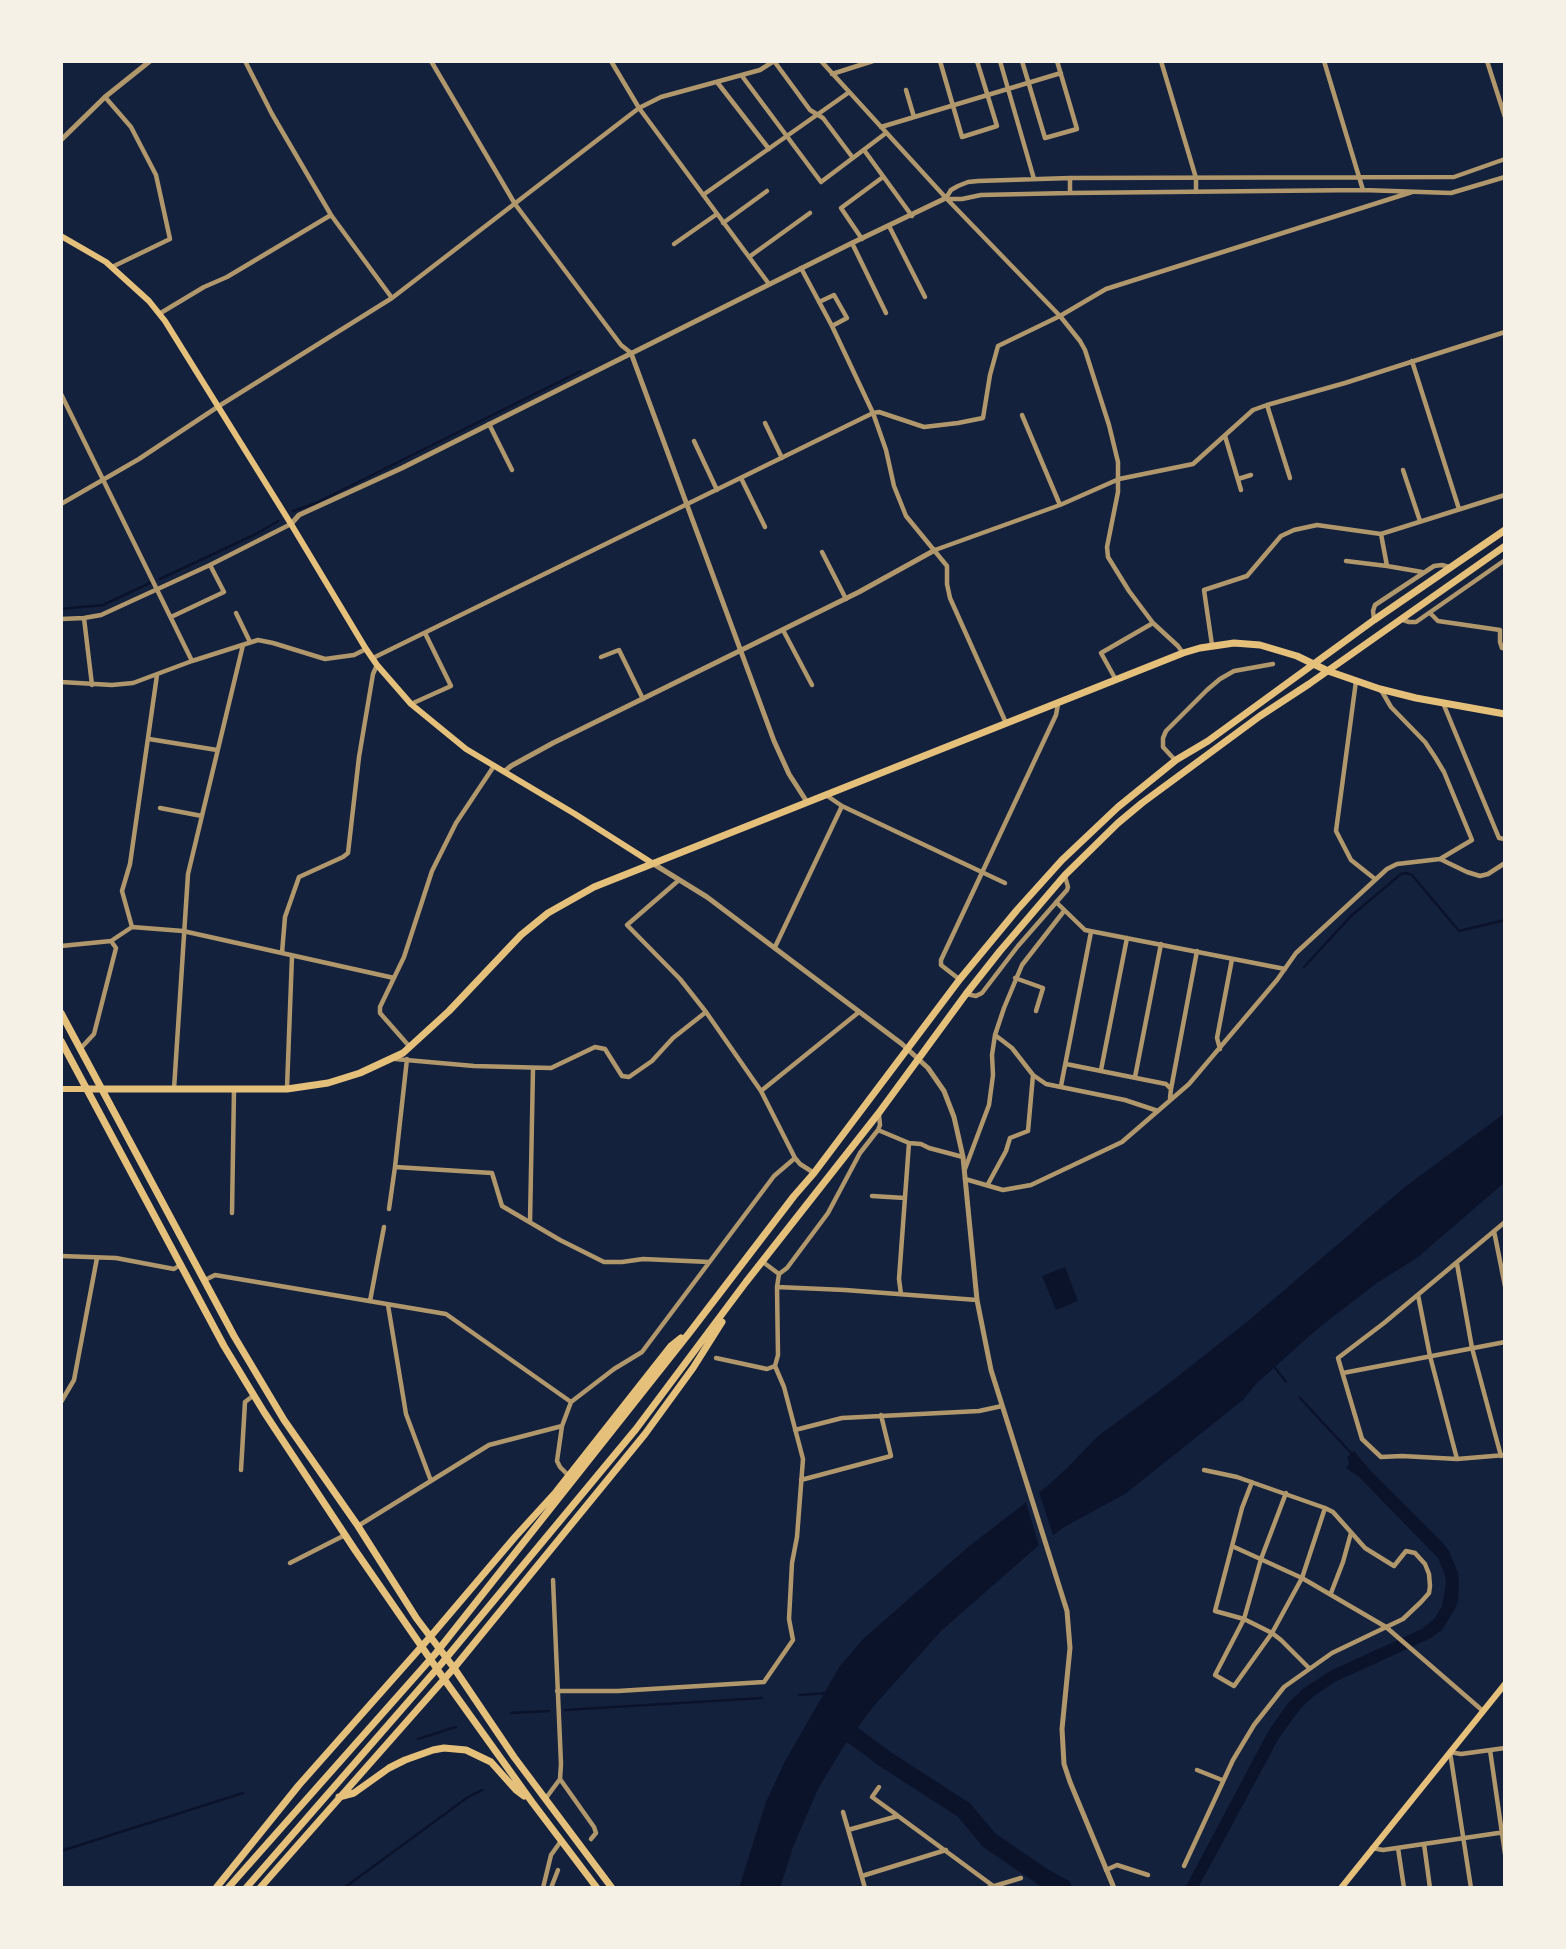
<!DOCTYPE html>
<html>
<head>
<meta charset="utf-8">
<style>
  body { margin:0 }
  #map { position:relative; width:1566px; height:1949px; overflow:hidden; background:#14213d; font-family:Inter,sans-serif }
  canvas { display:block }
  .frame { position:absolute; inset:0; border:63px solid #f6f1e7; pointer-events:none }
</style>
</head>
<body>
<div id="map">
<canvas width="1566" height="1949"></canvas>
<div class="frame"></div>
</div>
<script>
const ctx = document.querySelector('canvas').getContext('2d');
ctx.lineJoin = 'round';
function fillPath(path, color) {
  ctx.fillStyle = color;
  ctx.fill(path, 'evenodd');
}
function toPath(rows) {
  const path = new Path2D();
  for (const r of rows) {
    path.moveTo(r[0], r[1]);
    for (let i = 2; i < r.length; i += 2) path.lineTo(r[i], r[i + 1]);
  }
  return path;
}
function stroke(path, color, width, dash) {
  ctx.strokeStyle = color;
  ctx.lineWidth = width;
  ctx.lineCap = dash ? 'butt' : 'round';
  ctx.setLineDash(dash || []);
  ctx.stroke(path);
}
fillPath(toPath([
  [1505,1113,1505,1182,1417,1258,1377,1283,1316,1330,1256,1384,1243,1400,1125,1494,1066,1526,1038,1546,941,1631,873,1707,842,1749,818,1789,793,1847,780,1888,739,1888,766,1802,785,1761,840,1666,864,1638,968,1547,1046,1487,1067,1468,1098,1436,1159,1391,1248,1321,1406,1186],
  [1065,1267,1078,1301,1056,1310,1042,1276],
  [1354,1451,1370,1470,1443,1543,1449,1551,1458,1573,1459,1583,1458,1601,1455,1609,1442,1630,1431,1638,1335,1682,1314,1696,1301,1708,1279,1738,1198,1888,1185,1888,1269,1730,1288,1703,1304,1688,1332,1670,1422,1629,1435,1618,1442,1606,1446,1583,1445,1575,1438,1558,1359,1477,1346,1468,1349,1464,1347,1457]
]), '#0b132b');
fillPath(toPath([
  [1038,1489,1054,1538,1040,1549,1025,1499]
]), '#14213d');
stroke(toPath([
  [293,511,316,503,581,371],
  [160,579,258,533,278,521],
  [61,609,103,605,150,583],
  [1304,967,1351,916,1401,874,1406,873,1412,875,1459,931,1505,920],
  [1273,1365,1286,1382],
  [1300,1398,1352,1454],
  [799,1695,827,1693],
  [565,1710,762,1698],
  [511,1713,549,1711],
  [418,1739,456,1727],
  [61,1851,243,1793],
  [344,1888,468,1797,482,1790]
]), '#0b132b', 2.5);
stroke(toPath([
  [835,1722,885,1759,964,1810,989,1840,1043,1877,1063,1888]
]), '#0b132b', 18);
stroke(toPath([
  [245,61,272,114,331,215,392,298],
  [431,61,515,204,621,345,631,353],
  [611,61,639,108,769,284],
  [774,61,810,110,823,118,853,158],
  [821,61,946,198,1060,316,1080,341,1085,350,1109,425,1118,462,1118,492,1107,547,1108,557,1129,591,1153,623,1178,646,1183,653],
  [940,61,962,137,997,126,977,61],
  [1000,61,1034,179],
  [1022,61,1045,138,1077,129,1057,61],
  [1161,61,1196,178,1196,192],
  [1324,61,1363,190],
  [1487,61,1505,117],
  [832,74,873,61],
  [742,76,821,182,886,133],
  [717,82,769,149],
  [906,90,914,117],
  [105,97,131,127,156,175,170,239,112,267],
  [881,127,1061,73],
  [864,150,912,216],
  [1070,193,1070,178],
  [703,195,848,93],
  [946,198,951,190,958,186,968,182,978,181,1070,178,1454,177,1505,159],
  [947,199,962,199,981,195,1070,193,1363,190,1451,193,1505,177],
  [723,223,767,191],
  [889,226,925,297],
  [862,239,841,208,883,177],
  [852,243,886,313],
  [674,244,717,214],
  [749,257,810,213],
  [801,268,832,326,873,413,886,450,894,486,906,516,947,566,947,584,950,598,1006,723],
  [819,302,834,295,847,318,832,326],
  [159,314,204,287,227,277,331,215],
  [1412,361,1459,509],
  [61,394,192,661],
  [1267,405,1290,478],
  [1022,415,1060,505],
  [765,423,782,458],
  [489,424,512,470],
  [1225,436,1241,490],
  [694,441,717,490],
  [1403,470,1420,521],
  [741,478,765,527],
  [1238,479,1251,475],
  [61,504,139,459,219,406,392,298,639,108,661,97,760,70,774,61],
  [1381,534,1387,566,1422,572],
  [935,550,1060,505,1119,479,1193,464,1253,410,1267,405,1345,383,1505,332],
  [822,552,846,599],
  [1346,561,1387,566],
  [236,613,250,642],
  [1430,613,1438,621,1500,630,1500,642,1502,648,1505,648],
  [171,617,224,592,210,565],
  [84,618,92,685],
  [61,619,84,618,101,615,210,565,291,524],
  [1374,619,1373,611,1375,605,1434,566,1442,565,1449,567],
  [1403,620,1409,622,1416,622,1505,560],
  [783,630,812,685],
  [1212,645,1204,590,1247,576,1281,536,1294,530,1317,525,1381,534,1505,495],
  [601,657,619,650,643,699],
  [373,658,873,413,879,412,924,427,958,423,983,418,990,375,998,346,1060,316,1106,289,1412,192],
  [1116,680,1101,653,1153,623],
  [1356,681,1336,831,1351,860,1375,879],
  [61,682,112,685,133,683,192,661,258,640,273,643,325,659,354,655,366,649],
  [1381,690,1391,707,1425,742,1435,757,1444,772,1472,840,1440,859],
  [1443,703,1499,838,1505,839],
  [411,704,451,686,425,633],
  [149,739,217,750],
  [1175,760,1163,747,1163,738,1166,731,1207,690,1220,679,1234,671,1273,664],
  [826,795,842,806,1005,883],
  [160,808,202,816],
  [679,880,627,925,680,979,706,1012,761,1091,795,1158,800,1164,814,1173],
  [1056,902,1085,930,1285,969],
  [132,927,122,891,130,864,157,675],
  [61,946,111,941,132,927,183,931,394,978],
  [775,947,842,806],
  [282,953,285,917,299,877,343,857,348,853,359,757,373,674,377,665],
  [1015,978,1043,988,1036,1011],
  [959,979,941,965,941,960,1056,715,1058,704],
  [966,994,976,996,982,993,1018,946,1067,890,1068,887,1065,876],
  [409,1046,380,1013,380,1007,404,957,432,871,456,823,494,766],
  [80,1049,94,1034,116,948,111,941],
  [1220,1049,1217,1038,1232,959],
  [395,1059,474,1066,551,1068,595,1047,605,1049,622,1076,629,1077,652,1061,673,1038,706,1012],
  [1066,1064,1166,1084,1170,1088],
  [1101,1070,1127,938],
  [1033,1075,1046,1084,1125,1100,1158,1111],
  [1135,1077,1161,944],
  [1061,1086,1091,932],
  [287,1088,292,956],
  [174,1089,188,874,243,645],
  [761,1091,859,1012],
  [1170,1098,1171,1089,1197,951],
  [878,1130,909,1143,921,1144,929,1148,963,1157],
  [395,1167,407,1059],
  [965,1169,989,1105,993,1075,992,1055,995,1035,1004,1008,1022,965,1064,911],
  [965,1179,1003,1190,1031,1185,1122,1142,1189,1084,1277,980,1296,953,1387,869,1397,864,1440,859,1467,872,1480,876,1488,874,1505,863],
  [988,1184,1006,1151,1010,1138,1028,1131,1033,1075,1012,1048,995,1035],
  [872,1196,905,1198],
  [389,1209,395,1167,492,1173,502,1206,560,1240,604,1262,622,1262,643,1259,709,1262],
  [232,1213,234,1090],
  [530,1222,533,1069],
  [1505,1222,1384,1323,1338,1358,1362,1439,1381,1457,1402,1456,1457,1459,1505,1455],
  [1494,1231,1505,1286],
  [61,1256,116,1258,174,1269,180,1265],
  [1457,1264,1472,1348,1501,1456],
  [779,1274,787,1268,828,1213,860,1153,878,1130,880,1125,879,1115],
  [205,1280,215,1275,446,1314,571,1402],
  [777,1287,845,1290,977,1300],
  [901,1294,899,1279,909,1143],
  [1418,1295,1430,1356,1457,1459],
  [370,1301,384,1227],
  [388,1305,406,1414,431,1481],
  [716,1358,767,1369,775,1366,778,1355,777,1287,779,1274,763,1262],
  [1343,1373,1505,1342],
  [61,1402,74,1380,97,1258],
  [795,1430,842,1418,979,1411,1002,1406],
  [241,1470,245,1402,254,1395],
  [569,1476,560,1467,557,1461,562,1426,571,1402,614,1369,642,1352,774,1176,795,1158],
  [801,1480,891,1456,881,1415],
  [1252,1482,1242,1508,1215,1611,1244,1619,1272,1633,1281,1640,1309,1668],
  [1286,1493,1261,1559,1244,1619,1215,1675,1234,1686,1272,1633,1302,1578,1325,1508],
  [358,1526,489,1445,562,1426],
  [1232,1546,1302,1578,1386,1627,1483,1711],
  [290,1563,345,1535],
  [1331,1593,1343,1562,1351,1533],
  [557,1691,618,1691,764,1682,793,1640,789,1619,792,1563,797,1537,803,1459,784,1387,775,1366],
  [1490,1750,1505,1854],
  [1197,1770,1222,1780],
  [560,1779,594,1827,596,1833,591,1839],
  [879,1787,872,1797,897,1815],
  [546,1798,560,1779,561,1764,553,1580],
  [843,1812,865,1888],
  [848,1830,898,1816,996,1888],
  [1424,1844,1430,1888],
  [1372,1848,1383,1850,1505,1832],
  [1398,1848,1404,1888],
  [1184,1866,1233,1760,1254,1725,1284,1687,1332,1653,1403,1619,1421,1602,1429,1593,1430,1586,1429,1574,1425,1564,1415,1553,1406,1551,1394,1566,1365,1548,1333,1512,1325,1508,1237,1477,1204,1470],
  [1106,1870,1117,1865,1148,1875],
  [862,1876,946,1850],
  [543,1888,551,1855,561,1841],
  [551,1888,558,1870],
  [988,1888,1021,1878],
  [1471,1888,1450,1752,1461,1754,1505,1748]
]), '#b1986c', 4.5);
stroke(toPath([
  [61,140,105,97,150,61],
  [631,353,774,741,789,774,807,802],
  [291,524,299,515,402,468,852,243,946,198],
  [505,771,511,766,553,743,859,592,935,550],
  [652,863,707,897,902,1044,928,1068,944,1091,954,1117,963,1157,977,1300,991,1370,1067,1611,1070,1648,1062,1729,1064,1764,1070,1782,1114,1888]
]), '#b1986c', 5);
stroke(toPath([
  [61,236,106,262,149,301,165,321,291,524,366,649,377,665,411,704,466,749,575,814,652,863],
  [61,1089,87,1089],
  [1341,1888,1505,1684]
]), '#e5c07b', 6);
stroke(toPath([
  [87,1089,287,1089,328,1083,360,1073,403,1053,449,1011,521,935,548,913,594,887,1183,653,1200,648,1234,643,1260,645,1297,656,1328,671,1380,689,1416,698,1505,714]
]), '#e5c07b', 7);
stroke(toPath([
  [61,1013,234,1336,284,1420,358,1526,417,1619,454,1668,514,1757,612,1888],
  [61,1041,224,1346,264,1412,355,1550,444,1679,532,1802,597,1888],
  [339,1797,354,1793,389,1768,405,1760,433,1750,444,1748,466,1750,491,1762,516,1790,524,1796],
  [216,1888,299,1785,430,1637,515,1537,556,1492,671,1346,681,1338],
  [228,1888,436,1653,690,1332,794,1196,814,1173,960,979,1017,910,1062,860,1118,807,1176,760,1208,741,1374,620,1505,530],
  [246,1888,442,1663,636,1429,746,1282,878,1114,966,994,1000,951,1065,875,1118,823,1142,803,1260,716,1309,684,1505,546],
  [260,1888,454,1668,645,1434,693,1368,722,1322]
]), '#e5c07b', 7);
</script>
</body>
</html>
